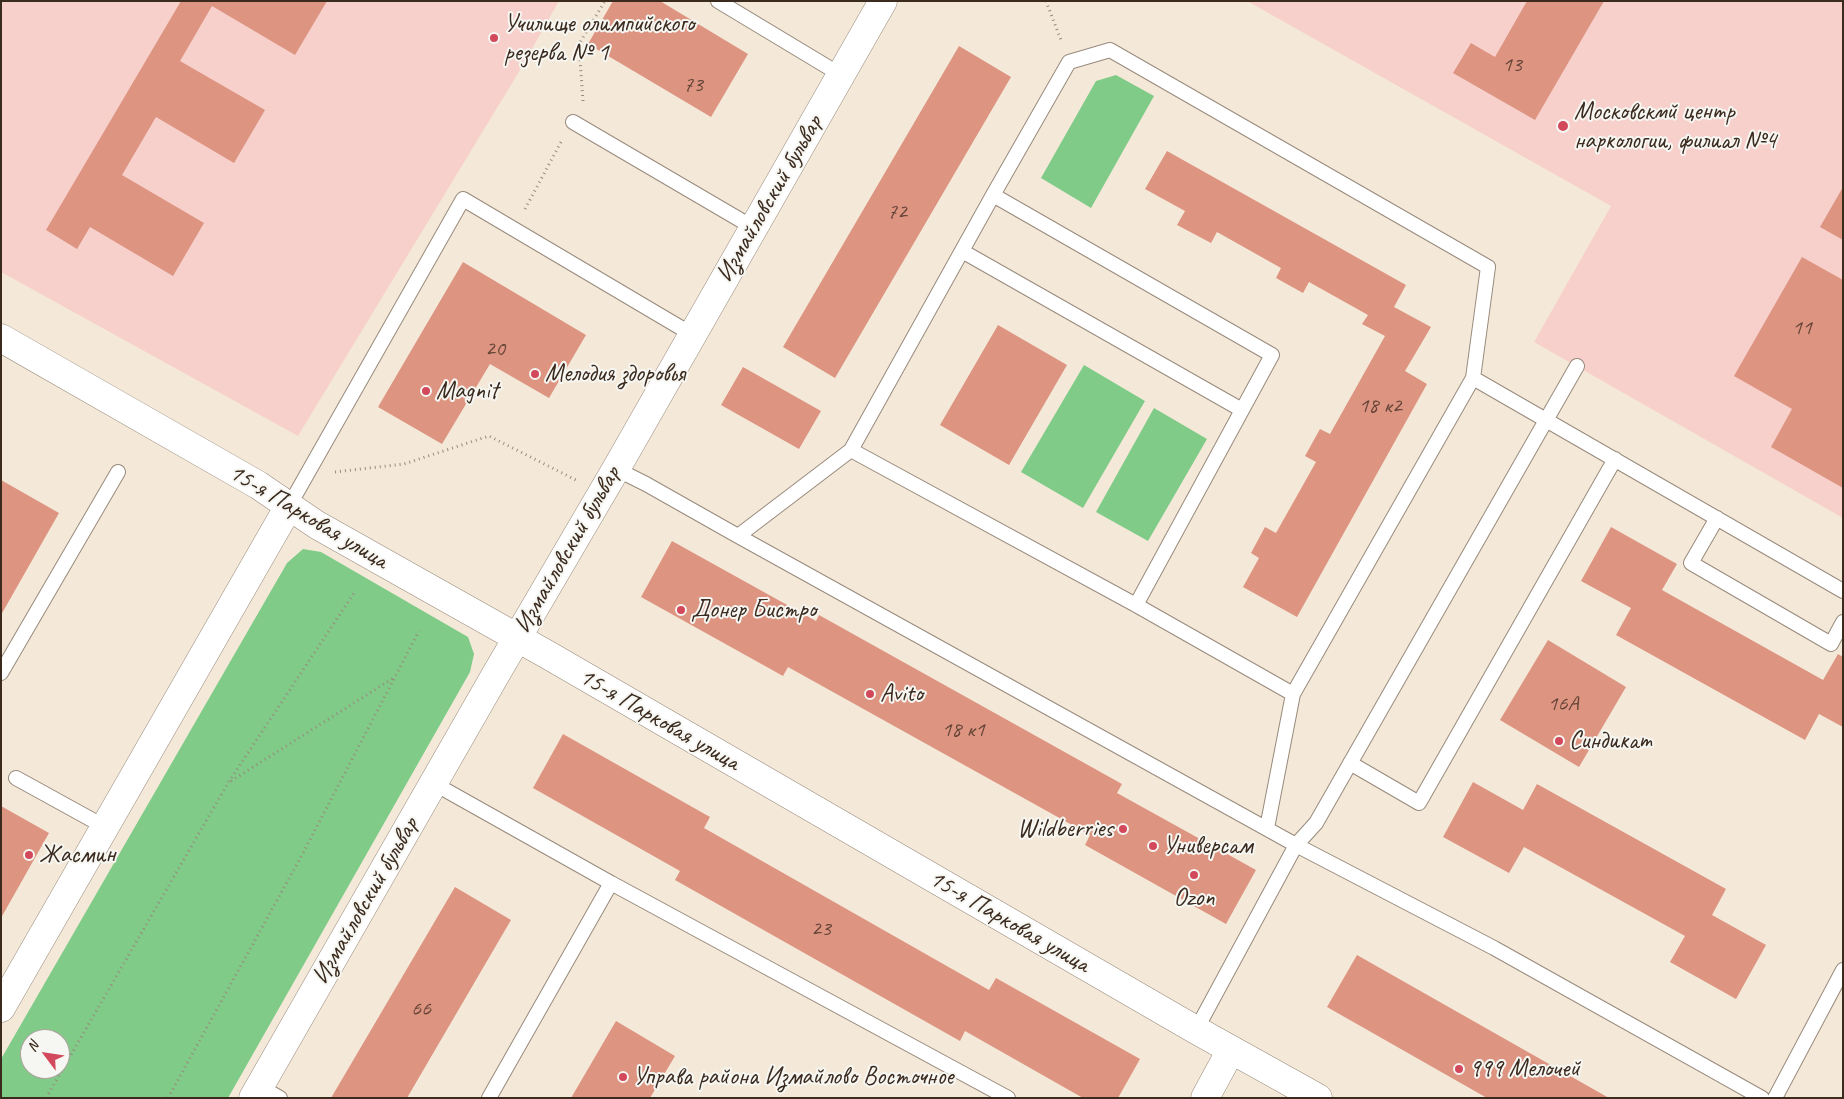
<!DOCTYPE html>
<html>
<head>
<meta charset="utf-8">
<style>
  body { margin:0 }
  #map { position:relative; width:1844px; height:1099px; overflow:hidden; background:#f4e9d9; font-family:Caveat,sans-serif }
  canvas { display:block }
  .frame { position:absolute; inset:0; border:2px solid #3b2a1e; pointer-events:none }
  .north { position:absolute; left:20px; top:1029px; width:50px; height:50px; box-sizing:border-box; background:#f6f6f2; border:1px solid #aba49d; border-radius:50%; rotate:301deg; font-size:14px; font-weight:700; line-height:20px; text-align:center; color:#3b2a1e }
  .north::after { content:''; display:block; margin:auto; width:18px; height:22px; background:#d1495b; clip-path:polygon(50% 0,100% 100%,50% 72%,0 100%) }
</style>
</head>
<body>
<div id="map">
<canvas width="1844" height="1099"></canvas>
<div class="frame"></div>
<div class="north">N</div>
</div>
<script>
const ctx = document.querySelector('canvas').getContext('2d');
ctx.lineJoin = 'round';
function fillPath(path, color) {
  ctx.fillStyle = color;
  ctx.fill(path, 'evenodd');
}
function toPath(rows) {
  const path = new Path2D();
  for (const r of rows) {
    path.moveTo(r[0], r[1]);
    for (let i = 2; i < r.length; i += 2) path.lineTo(r[i], r[i + 1]);
  }
  return path;
}
function stroke(path, color, width, dash) {
  ctx.strokeStyle = color;
  ctx.lineWidth = width;
  ctx.lineCap = dash ? 'butt' : 'round';
  ctx.setLineDash(dash || []);
  ctx.stroke(path);
}
function drawText(font, color, halo, rows, align = 'center') {
  ctx.font = font + ' Caveat,sans-serif';
  ctx.lineWidth = 4;
  ctx.setLineDash([]);
  ctx.textBaseline = 'middle';
  ctx.strokeStyle = halo;
  ctx.fillStyle = color;
  for (const [text, x, y, turn = 0] of rows) {
    ctx.save();
    ctx.translate(x, y);
    ctx.rotate((+turn || 0) * Math.PI / 180);
    ctx.textAlign = isNaN(turn) ? turn : align;
    if (halo) ctx.strokeText(text, 0, 0);
    ctx.fillText(text, 0, 0);
    ctx.restore();
  }
}
fillPath(toPath([
  [1,1,559,1,517,75,298,436,1,272],
  [1247,1,1843,1,1843,518,1534,342,1611,206]
]), '#f7d0cc');
fillPath(toPath([
  [1116,75,1154,96,1091,208,1041,178,1096,81],
  [1084,365,1145,401,1083,508,1021,472],
  [1154,408,1207,439,1148,541,1096,512],
  [303,549,321,552,468,637,474,654,470,672,228,1098,1,1098,1,1059,283,570,287,563],
  [30,1039,60,1039,60,1069,30,1069]
]), '#80cb88');
fillPath(toPath([
  [181,1,327,1,295,55,212,6,180,61,265,110,234,163,156,117,122,175,204,223,173,276,90,227,77,249,46,230],
  [613,1,660,1,748,54,711,117,588,44],
  [1527,1,1604,1,1535,120,1453,73,1471,43,1495,57],
  [959,46,1011,77,835,378,783,347],
  [1167,151,1406,285,1394,307,1431,327,1405,371,1427,384,1297,617,1243,587,1259,558,1251,553,1265,527,1276,533,1316,462,1305,456,1320,429,1330,434,1385,336,1362,324,1368,315,1309,282,1303,293,1276,278,1281,268,1217,232,1211,243,1177,225,1185,211,1145,189],
  [1843,187,1843,240,1820,227],
  [1802,257,1843,280,1843,488,1771,447,1792,409,1734,376],
  [463,262,586,335,549,398,490,364,442,444,378,407],
  [998,325,1067,365,1009,465,940,425],
  [743,367,821,411,799,449,721,405],
  [1,480,59,513,1,615],
  [1611,527,1677,564,1662,590,1823,680,1838,654,1843,657,1843,727,1819,714,1805,740,1616,635,1631,608,1581,581],
  [672,541,816,621,819,615,1122,784,1117,793,1256,870,1226,924,1085,845,1090,835,788,667,783,676,641,597],
  [1548,640,1626,687,1579,767,1500,720],
  [563,734,710,817,704,828,989,990,996,978,1140,1059,1118,1098,1083,1098,965,1031,960,1041,675,880,680,871,533,788],
  [1473,782,1523,810,1537,784,1726,889,1712,915,1766,945,1736,999,1670,962,1685,936,1524,847,1509,873,1443,837],
  [1,806,49,833,1,918],
  [455,887,511,920,407,1098,331,1098],
  [1357,955,1609,1098,1487,1098,1327,1007],
  [616,1021,675,1056,650,1098,571,1098]
]), '#dd9481');
const service = toPath([
  [718,1,841,75],
  [573,122,754,228],
  [993,195,1272,355,1136,605],
  [962,251,1242,410],
  [1577,366,1316,823,1296,845,1494,948,1762,1098],
  [1473,378,1843,591],
  [616,469,646,484,738,536,851,450,993,195,1069,62,1110,50,1488,267,1473,378,1293,694,1136,605,851,450],
  [289,506,463,199,693,335],
  [1717,518,1691,563,1831,644,1843,622],
  [738,536,1296,845,1196,1030],
  [1,673,118,472],
  [1350,763,1419,803,1615,459],
  [16,778,105,827],
  [433,783,611,883,489,1098],
  [1267,828,1293,694],
  [611,883,1008,1098],
  [259,1086,280,1098],
  [1775,1098,1843,970]
]);
const minor = toPath([
  [1205,1098,1231,1050]
]);
const tertiary = toPath([
  [1,338,258,485,317,525,548,655,1196,1030,1318,1098],
  [1,1008,289,506],
  [253,1098,496,674,616,469,883,1]
]);
stroke(service, '#988a7c', 16);
stroke(minor, '#988a7c', 29);
stroke(tertiary, '#988a7c', 29);
stroke(toPath([
  [1046,1,1061,40],
  [583,101,579,44,605,1],
  [525,209,561,142],
  [335,472,404,464,489,436,576,480],
  [231,781,395,677],
  [46,1098,228,783,354,593],
  [168,1098,303,853,419,631]
]), '#988a7c', 3, [1, 4]);
stroke(service, '#fff', 14);
stroke(minor, '#fff', 28);
stroke(tertiary, '#fff', 28);
for (const [x, y, r, color] of [
  [494,38,5,"#d1495b"],
  [1563,126,6,"#d1495b"],
  [535,374,5,"#d1495b"],
  [426,391,5,"#d1495b"],
  [681,610,5,"#d1495b"],
  [870,694,5,"#d1495b"],
  [1559,741,5,"#d1495b"],
  [1123,829,5,"#d1495b"],
  [1153,846,5,"#d1495b"],
  [29,855,5,"#d1495b"],
  [1194,875,5,"#d1495b"],
  [1459,1069,5,"#d1495b"],
  [623,1077,5,"#d1495b"]
]) {
  const dot = new Path2D();
  dot.arc(x, y, r, 0, 2 * Math.PI);
  ctx.fillStyle = color;
  ctx.fill(dot);
  stroke(dot, '#f6f6f2', 2);
}
drawText('22px', '#644437', null, [
  ["13",1512,65],
  ["73",693,85],
  ["72",897,212],
  ["11",1802,328],
  ["20",495,349],
  ["18 к2",1380,406],
  ["16А",1563,704],
  ["18 к1",963,730],
  ["23",821,929],
  ["66",421,1009]
]);
drawText('25px', '#3b2a1e', '#f6f6f2', [
  ["Училище олимпийского",504,24],
  ["резерва № 1",504,53],
  ["Московскмй центр",1574,112],
  ["наркологии, филиал №4",1574,141],
  ["Мелодия здоровья",545,374],
  ["Magnit",436,391],
  ["Донер Бистро",691,610],
  ["Avito",880,694],
  ["Синдикат",1569,741],
  ["Wildberries",1113,829,"right"],
  ["Универсам",1163,846],
  ["Жасмин",39,855],
  ["Ozon",1194,898,"center"],
  ["999 Мелочей",1469,1069],
  ["Управа района Измайлово Восточное",633,1077]
], 'left');
drawText('25px', '#3b2a1e', '#f6f6f2', [
  ["Измайловский бульвар",770,199,-60],
  ["15-я Парковая улица",308,517,31],
  ["Измайловский бульвар",568,550,-60],
  ["15-я Парковая улица",659,720,30],
  ["Измайловский бульвар",366,901,-60],
  ["15-я Парковая улица",1009,922,30]
]);
</script>
</body>
</html>
